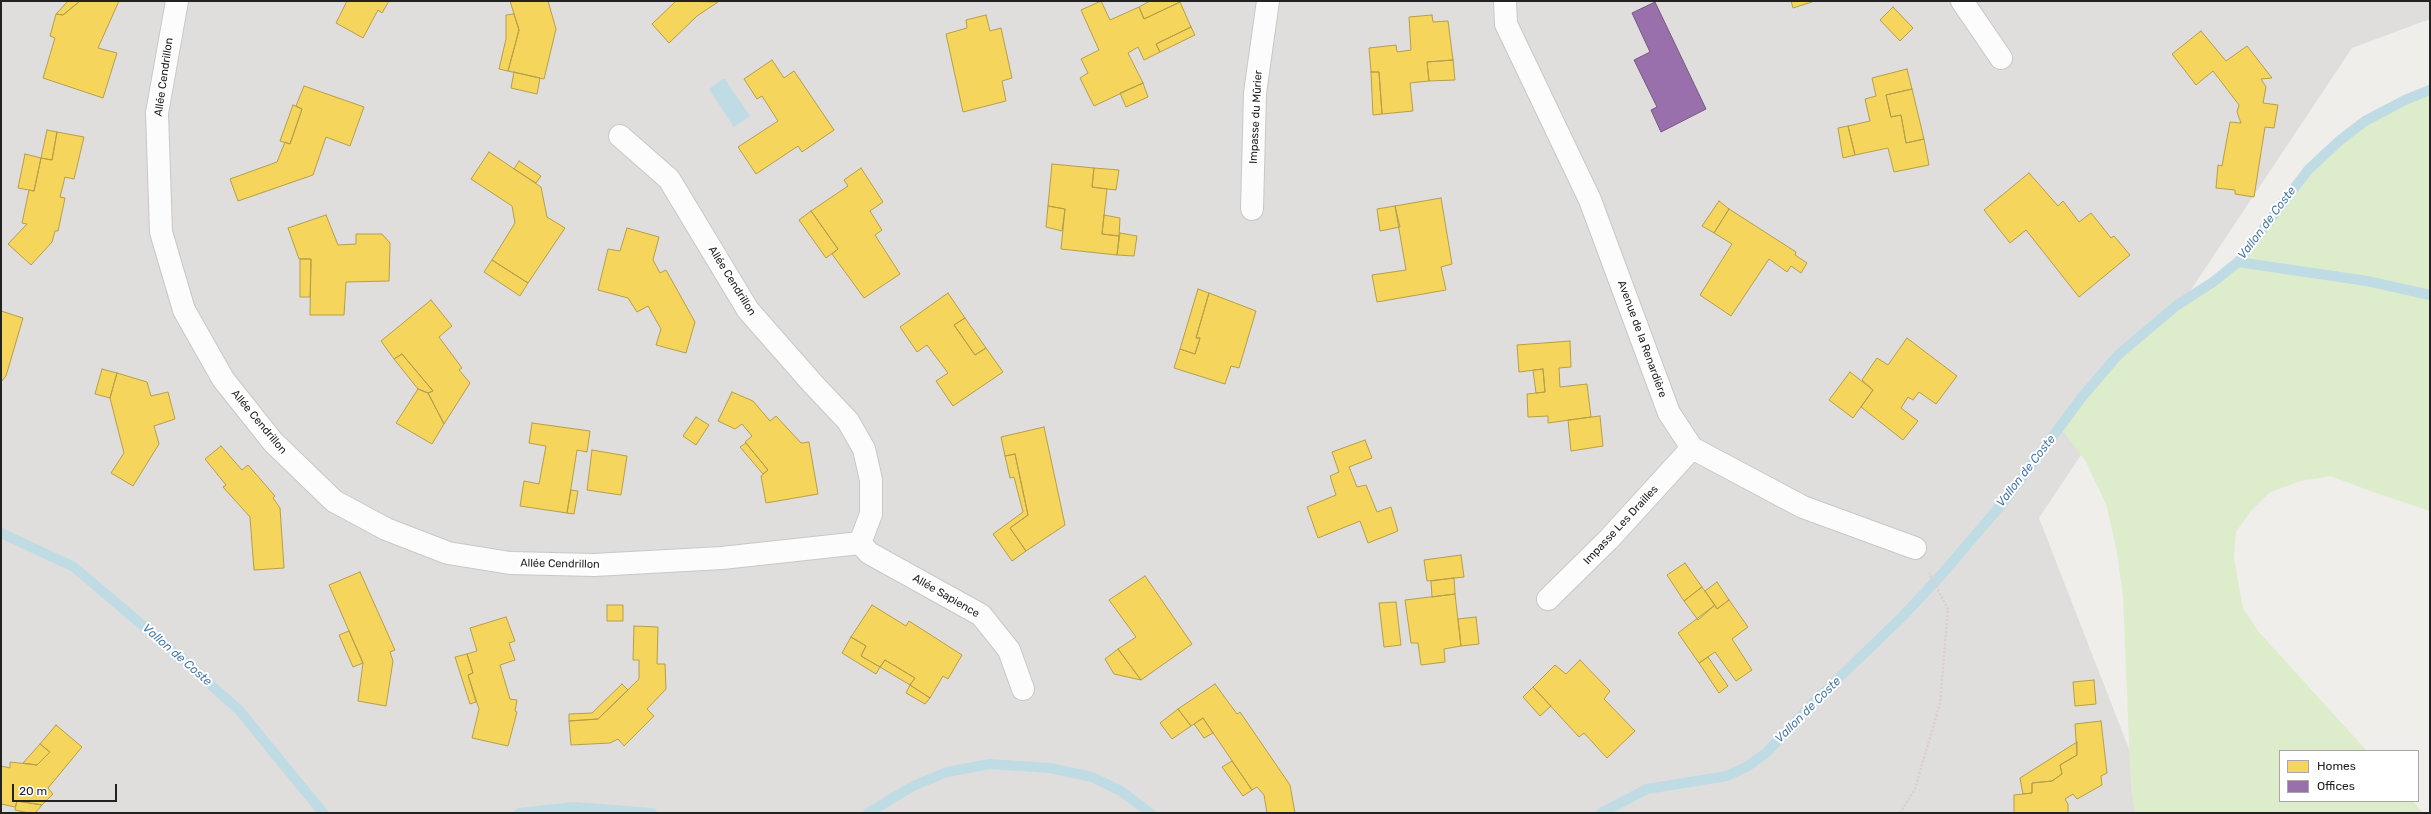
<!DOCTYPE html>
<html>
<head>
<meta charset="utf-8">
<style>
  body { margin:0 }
  #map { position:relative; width:2431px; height:814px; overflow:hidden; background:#f0eeeb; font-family:Rubik,sans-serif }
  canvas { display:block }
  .frame { position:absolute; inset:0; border:2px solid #222; pointer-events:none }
  .legend { position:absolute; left:2279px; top:750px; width:140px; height:52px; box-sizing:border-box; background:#fff; border:1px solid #a7a7a7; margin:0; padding:5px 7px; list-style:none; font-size:12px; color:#222 }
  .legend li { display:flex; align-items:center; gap:8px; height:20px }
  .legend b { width:20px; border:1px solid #a7a7a7 }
  .scale { position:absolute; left:12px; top:784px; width:105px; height:18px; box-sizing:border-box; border:2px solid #222; border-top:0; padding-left:5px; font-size:12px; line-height:14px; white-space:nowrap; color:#222; -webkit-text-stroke:3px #fff; paint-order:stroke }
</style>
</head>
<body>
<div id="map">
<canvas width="2431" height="814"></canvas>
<div class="frame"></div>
<ul class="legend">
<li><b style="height:11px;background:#f6d55c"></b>Homes</li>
<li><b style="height:11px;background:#9970ab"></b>Offices</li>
</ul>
<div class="scale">20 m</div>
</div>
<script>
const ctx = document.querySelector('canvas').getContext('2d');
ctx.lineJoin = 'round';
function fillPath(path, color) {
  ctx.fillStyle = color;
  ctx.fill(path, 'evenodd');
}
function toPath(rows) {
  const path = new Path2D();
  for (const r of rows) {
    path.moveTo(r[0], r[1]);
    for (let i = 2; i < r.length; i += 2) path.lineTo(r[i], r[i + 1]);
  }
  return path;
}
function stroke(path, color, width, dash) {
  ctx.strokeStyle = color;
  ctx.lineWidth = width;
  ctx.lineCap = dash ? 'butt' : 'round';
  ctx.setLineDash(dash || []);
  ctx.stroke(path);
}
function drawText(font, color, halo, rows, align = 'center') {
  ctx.font = font + ' Rubik,sans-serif';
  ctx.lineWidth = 4;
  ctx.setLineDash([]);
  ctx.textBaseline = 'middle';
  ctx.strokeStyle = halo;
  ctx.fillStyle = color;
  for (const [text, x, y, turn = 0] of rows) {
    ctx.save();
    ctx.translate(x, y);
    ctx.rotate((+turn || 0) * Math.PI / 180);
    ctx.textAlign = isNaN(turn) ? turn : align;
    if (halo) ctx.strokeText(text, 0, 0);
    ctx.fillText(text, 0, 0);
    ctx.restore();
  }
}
fillPath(toPath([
  [1,1,2430,1,2430,19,2352,48,2039,518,2154,813,1,813]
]), '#dfdedc');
fillPath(toPath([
  [2430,90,2430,511,2370,491,2331,476,2301,481,2270,492,2250,512,2236,532,2234,559,2243,608,2258,631,2367,751,2280,751,2280,801,2413,801,2423,813,2135,813,2131,789,2123,597,2117,552,2106,504,2085,460,2060,428,2082,397,2118,355,2176,306,2213,282,2238,262,2308,170,2365,121,2405,100]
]), '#ddeccb');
fillPath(toPath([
  [724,78,750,116,734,127,709,89]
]), '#bfdbe3');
const homes = toPath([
  [68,1,80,1,63,15,56,14,68,1],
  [80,1,119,1,98,48,117,53,103,98,43,78,55,38,50,36,56,14,63,15,80,1],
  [347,1,389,1,382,13,378,10,363,38,336,23,347,1],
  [510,1,548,1,556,29,544,79,508,71,519,30,510,1],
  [676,1,718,2,697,16,669,43,652,24,676,1],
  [1101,1,1110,20,1139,7,1144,19,1180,2,1191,27,1156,44,1160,52,1144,60,1138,47,1128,53,1143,83,1094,106,1080,78,1088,73,1081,59,1099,50,1081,10,1101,1],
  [1150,1,1179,1,1180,2,1144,19,1139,7,1150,1],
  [1791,1,1815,1,1793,8,1791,1],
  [1893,7,1913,28,1900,41,1880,20,1893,7],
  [514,14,519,30,508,71,499,69,506,39,506,15,514,14],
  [986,15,990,31,1001,28,1012,78,1002,81,1006,101,963,112,946,34,967,28,966,20,986,15],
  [1432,15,1433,22,1448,21,1453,60,1427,62,1429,81,1410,83,1413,111,1382,114,1379,72,1371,72,1369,48,1396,45,1397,52,1411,50,1409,17,1432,15],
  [1191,27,1195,35,1160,52,1156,44,1191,27],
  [2201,31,2226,61,2247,46,2272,78,2261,79,2266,87,2263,103,2278,105,2274,128,2265,127,2254,197,2235,194,2235,190,2216,188,2218,165,2222,166,2230,122,2241,123,2237,112,2239,105,2213,71,2196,85,2172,54,2201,31],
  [772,60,784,78,794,71,834,130,802,152,798,146,756,174,738,147,778,121,762,96,757,99,744,79,772,60],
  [1453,60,1455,80,1429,81,1427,62,1453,60],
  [1907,69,1912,89,1886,95,1891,117,1901,115,1906,143,1924,139,1929,165,1894,172,1888,148,1855,155,1848,126,1870,121,1865,99,1876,96,1872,78,1907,69],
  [514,72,540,78,537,94,511,88,514,72],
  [1371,72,1379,72,1382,114,1373,115,1371,72],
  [1143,83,1148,97,1126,107,1120,93,1143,83],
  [304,86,364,107,350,146,326,137,313,175,238,201,230,179,277,162,285,142,290,144,302,109,296,106,304,86],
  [1912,89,1924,139,1906,143,1901,115,1891,117,1886,95,1912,89],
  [293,105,302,109,290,144,280,141,293,105],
  [1848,126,1855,155,1843,158,1838,128,1848,126],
  [47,130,57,132,52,160,41,158,47,130],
  [57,132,84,137,74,179,65,177,60,197,65,198,58,231,55,231,52,242,31,265,8,244,27,224,22,223,29,190,34,191,41,158,52,160,57,132],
  [489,152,541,187,547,217,565,228,528,283,492,260,515,223,512,206,471,179,489,152],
  [25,154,41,158,34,191,18,188,25,154],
  [519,161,541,176,536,183,514,169,519,161],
  [1052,164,1094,168,1092,187,1107,189,1102,234,1119,236,1117,255,1061,249,1065,209,1048,206,1052,164],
  [861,168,883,202,870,211,882,230,875,235,900,274,864,298,832,254,838,249,811,211,848,186,844,180,861,168],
  [1094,168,1119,170,1116,190,1092,187,1094,168],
  [2029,173,2058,206,2063,201,2079,222,2091,213,2111,238,2114,236,2130,255,2079,297,2026,230,2010,243,1984,210,2029,173],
  [1441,198,1452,264,1441,267,1446,290,1377,302,1372,275,1406,270,1395,206,1441,198],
  [1719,201,1729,209,1714,233,1702,226,1719,201],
  [1048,206,1065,209,1062,231,1046,227,1048,206],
  [1395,206,1400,227,1380,231,1377,209,1395,206],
  [1729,209,1796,252,1795,255,1807,263,1801,273,1791,266,1787,272,1769,259,1731,316,1700,295,1732,244,1714,233,1729,209],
  [811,211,838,249,826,258,799,220,811,211],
  [326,215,338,245,356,244,356,234,382,234,390,243,389,281,346,282,344,315,310,315,311,259,299,259,288,228,326,215],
  [1104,215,1120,218,1119,236,1102,234,1104,215],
  [627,228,659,237,653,260,660,273,666,270,695,322,686,353,656,345,661,329,648,306,637,312,628,298,598,290,608,249,620,251,627,228],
  [1120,233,1137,236,1134,256,1117,255,1120,233],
  [300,259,311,259,310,297,300,297,300,259],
  [492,260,528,283,520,296,484,272,492,260],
  [1198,289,1209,293,1196,338,1200,338,1195,354,1180,349,1198,289],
  [948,293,965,318,954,325,975,355,986,348,1003,372,953,406,936,381,948,373,927,345,917,352,900,327,948,293],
  [1209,293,1256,311,1239,368,1231,366,1225,384,1174,368,1180,349,1195,354,1200,338,1196,338,1209,293],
  [431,300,452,326,439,337,462,368,459,370,470,383,444,424,428,393,433,391,402,354,394,359,381,341,431,300],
  [1,311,23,318,6,376,1,382,1,311],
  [965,318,986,348,975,355,954,325,965,318],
  [1907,338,1957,376,1936,404,1919,392,1913,400,1908,397,1901,408,1918,421,1903,440,1861,407,1873,390,1862,380,1877,358,1888,365,1907,338],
  [1570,341,1571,367,1559,368,1560,387,1587,384,1591,417,1548,423,1548,416,1528,417,1527,394,1545,392,1543,369,1519,372,1517,345,1570,341],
  [402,354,433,391,428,393,418,389,394,359,402,354],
  [102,369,117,373,110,398,95,394,102,369],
  [1543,369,1545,392,1536,393,1533,370,1543,369],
  [1850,372,1873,390,1853,418,1829,400,1850,372],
  [117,373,147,382,151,396,168,392,175,419,154,426,159,444,133,486,111,473,124,453,110,398,117,373],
  [418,389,428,393,444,424,432,444,396,423,418,389],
  [732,392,753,401,770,421,776,416,801,443,809,442,818,494,766,503,761,476,768,470,745,442,752,436,742,424,735,429,718,421,732,392],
  [1600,416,1603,446,1571,451,1568,420,1600,416],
  [696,417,709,425,696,445,683,436,696,417],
  [532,423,590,431,587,452,577,450,567,513,520,506,524,481,539,484,546,446,529,443,532,423],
  [1044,427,1065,525,1026,551,1010,528,1028,515,1015,454,1005,456,1001,437,1044,427],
  [1365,440,1372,458,1349,467,1357,487,1366,485,1377,512,1391,507,1398,531,1368,543,1360,521,1318,538,1307,507,1336,495,1330,476,1339,472,1332,452,1365,440],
  [746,443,768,470,763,474,740,447,746,443],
  [221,446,242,470,248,465,275,496,273,498,280,508,284,568,254,570,250,517,223,487,226,485,205,459,221,446],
  [592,450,627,456,621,495,587,490,592,450],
  [1015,454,1028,515,1010,528,1026,551,1012,561,993,534,1023,512,1014,477,1010,478,1005,456,1015,454],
  [571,490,578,491,574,514,567,513,571,490],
  [1461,555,1464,577,1427,581,1424,560,1461,555],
  [1685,563,1702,587,1684,601,1667,575,1685,563],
  [360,572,395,650,390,652,393,661,386,706,358,701,363,663,329,585,360,572],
  [1145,576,1192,644,1141,680,1118,649,1136,637,1109,600,1145,576],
  [1454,578,1455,594,1432,597,1431,581,1454,578],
  [1717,582,1729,600,1717,609,1705,591,1717,582],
  [1702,587,1715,605,1698,620,1684,601,1702,587],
  [1455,594,1461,646,1444,649,1445,662,1421,665,1418,643,1411,643,1405,600,1455,594],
  [1729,600,1748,627,1732,639,1752,670,1736,681,1715,652,1699,663,1678,633,1715,605,1717,609,1729,600],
  [1396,602,1401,645,1384,647,1379,603,1396,602],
  [607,605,623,605,623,621,607,621,607,605],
  [872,605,906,626,909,621,962,655,948,679,943,676,930,698,910,685,915,678,885,660,880,667,861,656,866,646,851,637,872,605],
  [506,617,515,641,509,643,515,660,500,665,510,699,517,700,515,711,517,712,508,746,472,738,479,709,468,675,473,673,467,654,477,651,470,628,506,617],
  [1476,617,1479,644,1461,646,1458,619,1476,617],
  [634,626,658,627,657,664,665,664,666,689,647,709,654,716,624,746,618,739,610,743,571,745,569,721,598,719,639,679,639,660,633,660,634,626],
  [349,631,363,663,353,667,339,635,349,631],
  [851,637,866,646,861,656,880,667,876,674,842,653,851,637],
  [1118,649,1141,680,1114,674,1105,659,1118,649],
  [467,654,473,673,468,675,476,702,470,704,455,657,467,654],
  [1708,657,1728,686,1719,693,1699,663,1708,657],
  [885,660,915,678,910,685,880,667,885,660],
  [1580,660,1610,691,1604,699,1635,731,1607,758,1584,733,1579,737,1533,687,1555,665,1566,674,1580,660],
  [2094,680,2096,704,2075,706,2073,682,2094,680],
  [622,684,628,690,598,719,569,721,569,714,592,713,622,684],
  [1215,684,1237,714,1240,712,1290,785,1295,813,1267,813,1264,795,1257,787,1252,790,1203,718,1191,726,1178,709,1215,684],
  [910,685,930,698,925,704,906,693,910,685],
  [1533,687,1551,706,1540,716,1523,697,1533,687],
  [1178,709,1191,726,1172,739,1160,723,1178,709],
  [1203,718,1213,733,1204,738,1194,724,1203,718],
  [2101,721,2107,773,2101,776,2102,785,2077,799,2073,794,2065,799,2068,804,2068,813,2014,813,2014,795,2032,793,2032,783,2052,781,2062,774,2060,765,2077,755,2075,724,2101,721],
  [56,725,82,747,48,788,53,794,42,805,17,801,15,807,1,804,1,766,10,768,10,762,37,765,50,752,40,744,56,725],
  [2077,742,2077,755,2060,765,2062,774,2052,781,2032,783,2032,793,2023,794,2020,778,2077,742],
  [40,744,50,752,37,765,23,763,40,744],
  [1232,761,1252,790,1243,796,1222,767,1232,761],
  [17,801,42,805,35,813,29,813,15,810,17,801]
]);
fillPath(homes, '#f6d55c');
stroke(homes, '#b69f4b', 1);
const offices = toPath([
  [1655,2,1706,109,1661,132,1651,110,1657,107,1634,60,1650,52,1632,13,1655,2]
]);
fillPath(offices, '#9970ab');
stroke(offices, '#755982', 1);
stroke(toPath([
  [2238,262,2367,281,2430,295],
  [1,533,74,567,175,653,239,710,323,813],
  [519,813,574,807,652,813],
  [868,813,913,786,947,772,990,764,1050,768,1092,777,1121,791,1150,813],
  [1601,813,1647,789,1727,776,1748,766,1767,752,1816,700,1902,617,1942,574,2007,498,2082,397,2118,355,2176,306,2213,282,2238,262,2308,170,2339,141,2365,121,2405,100,2430,90]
]), '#bfdbe3', 10);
const minor = toPath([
  [177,1,157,113,161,232,184,310,223,379,273,442,334,501,386,529,448,553,510,563,594,565,722,558,860,543,871,514,871,480,864,449,848,421,813,384,748,310,669,179,620,136],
  [1505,1,1506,24,1590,200,1669,413,1692,448,1803,507,1915,548],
  [1962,1,2001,58],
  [1252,209,1255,93,1268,1],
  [860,543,869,553,981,615,1009,650,1023,689],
  [1548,599,1609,539,1692,448]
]);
stroke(minor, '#c9c8c7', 24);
stroke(toPath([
  [1900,813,1915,789,1940,703,1948,609,1929,573]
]), '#dccecd', 2.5, [2, 2]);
stroke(minor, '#fdfcfc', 22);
drawText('11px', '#222', '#fff', [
  ["Allée Cendrillon",164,77,-82],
  ["Impasse du Mûrier",1256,117,-87],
  ["Allée Cendrillon",732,281,58],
  ["Avenue de la Renardière",1642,339,70],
  ["Allée Cendrillon",259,422,50],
  ["Impasse Les Drailles",1621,525,-47],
  ["Allée Cendrillon",560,564,1],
  ["Allée Sapience",946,596,30]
]);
drawText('italic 12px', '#4a7aab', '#fff', [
  ["Vallon de Coste",2267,223,-53],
  ["Vallon de Coste",2026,471,-52],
  ["Vallon de Coste",177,655,41],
  ["Vallon de Coste",1808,710,-45]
]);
</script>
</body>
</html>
